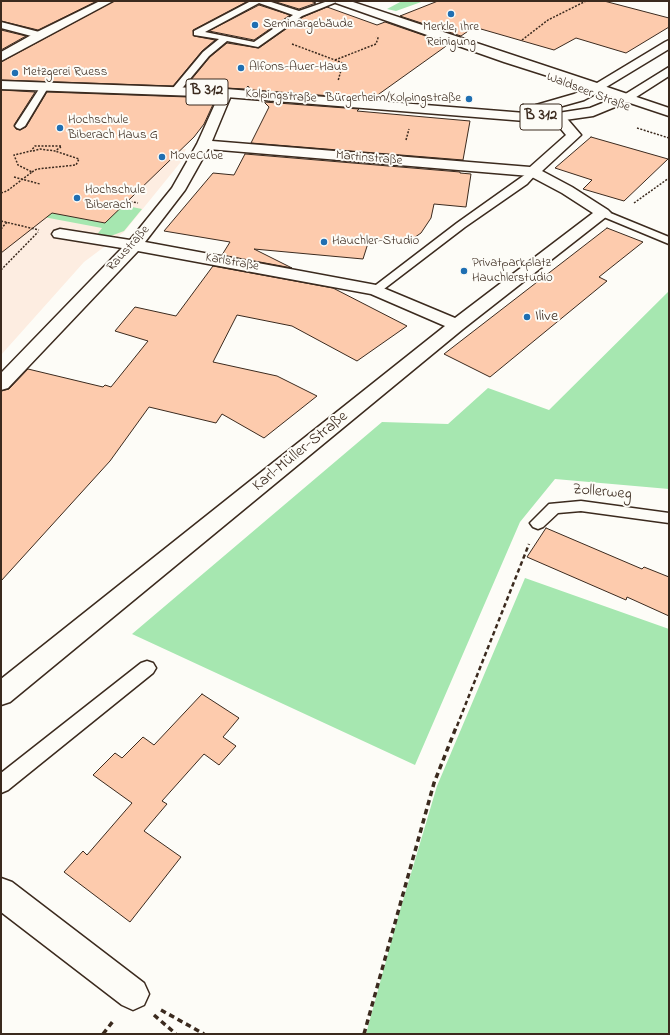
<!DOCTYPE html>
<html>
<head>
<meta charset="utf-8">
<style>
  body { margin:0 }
  #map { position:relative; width:670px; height:1035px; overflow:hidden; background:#fdfcf7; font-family:"Indie Flower",sans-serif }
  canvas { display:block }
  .frame { position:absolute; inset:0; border:2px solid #3b2a1e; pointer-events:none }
</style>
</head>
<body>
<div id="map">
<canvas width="670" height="1035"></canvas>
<div class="frame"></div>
</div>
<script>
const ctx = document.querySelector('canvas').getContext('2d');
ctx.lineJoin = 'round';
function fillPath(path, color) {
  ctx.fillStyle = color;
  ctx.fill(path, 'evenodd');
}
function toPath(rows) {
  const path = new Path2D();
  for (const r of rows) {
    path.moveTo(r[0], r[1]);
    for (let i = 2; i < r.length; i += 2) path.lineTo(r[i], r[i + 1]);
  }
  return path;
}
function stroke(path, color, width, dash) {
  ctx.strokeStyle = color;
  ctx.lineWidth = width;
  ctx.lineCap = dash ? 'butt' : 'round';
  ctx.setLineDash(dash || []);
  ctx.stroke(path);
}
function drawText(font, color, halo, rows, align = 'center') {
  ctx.font = font + ' "Indie Flower",sans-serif';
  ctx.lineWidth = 4;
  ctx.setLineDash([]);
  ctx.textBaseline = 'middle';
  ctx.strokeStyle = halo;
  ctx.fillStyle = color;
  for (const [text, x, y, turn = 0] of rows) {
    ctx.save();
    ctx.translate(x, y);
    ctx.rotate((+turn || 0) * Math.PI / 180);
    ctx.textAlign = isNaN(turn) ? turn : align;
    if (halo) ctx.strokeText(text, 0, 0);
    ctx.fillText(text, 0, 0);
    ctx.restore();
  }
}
fillPath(toPath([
  [1,94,104,95,142,145,186,149,180,163,124,232,84,262,1,355]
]), '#fdede1');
fillPath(toPath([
  [402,1,424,1,396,11,387,9],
  [122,205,142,209,124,231,108,237,96,236,102,228,1,209,15,206,105,223],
  [669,291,669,489,555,479,520,522,415,765,132,634,382,422,448,424,488,388,549,410],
  [525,578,669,629,669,1034,366,1034,396,924,437,786]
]), '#a6e7b0');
const building = toPath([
  [1,1,97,1,38,30,1,21,1,1],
  [114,1,248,1,193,30,194,36,215,40,202,51,173,86,1,80,1,62,114,1],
  [273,1,310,1,316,3,299,9,273,1],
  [438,1,604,1,669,18,669,27,626,53,576,38,554,50,474,27,461,36,400,16,438,1],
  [259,5,290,15,254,40,209,31,259,5],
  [327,7,377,25,385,22,449,44,372,99,251,90,248,86,245,89,186,86,210,57,227,43,259,48,303,17,327,7],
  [1,30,26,36,1,50,1,30],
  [1,90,35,92,14,125,16,129,20,130,26,127,47,92,216,98,204,124,194,137,105,223,52,213,1,253,1,90],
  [264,102,359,109,357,111,470,121,463,160,251,143,269,107,264,102],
  [591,137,668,159,624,201,583,189,592,180,555,168,591,137],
  [245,154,460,172,460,173,471,174,466,207,434,204,431,218,421,233,405,244,369,240,363,259,254,249,292,268,222,255,230,242,164,231,213,173,234,175,245,154],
  [607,228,643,242,599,277,607,281,490,377,444,354,607,228],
  [213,266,333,288,407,326,357,361,292,326,237,315,213,362,277,376,317,396,264,438,222,414,216,423,149,407,110,461,1,581,1,391,9,389,28,369,103,387,105,385,111,387,148,341,115,331,135,307,176,316,213,266],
  [546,528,642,569,644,567,669,577,669,616,627,597,626,600,527,557,546,528],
  [202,694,239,718,223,737,236,746,219,765,204,754,162,801,167,804,144,831,181,857,130,922,64,872,83,851,87,855,132,803,93,775,115,753,122,758,143,737,154,745,202,694]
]);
fillPath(building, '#fdcbad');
stroke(building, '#3b2a1e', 1);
const service = toPath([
  [251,1,268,1,299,11,328,1,339,1,302,16,258,47,227,41,209,56,179,92,173,92,173,88,203,52,219,39,194,35,194,31,251,1],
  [259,3,293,15,254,42,205,32,259,3],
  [45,83,49,86,25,126,20,129,17,128,15,126,41,86,45,83],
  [533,169,538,172,527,184,465,227,380,292,372,292,370,290,372,288,457,223,533,169],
  [603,210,669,237,669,244,599,215,598,213,603,210],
  [581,501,669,513,669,523,581,511,558,513,543,527,538,529,533,527,530,523,549,504,581,501],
  [147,661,153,663,156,668,153,673,8,790,1,793,1,773,141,663,147,661]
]);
const minor = toPath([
  [1,22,43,33,45,35,39,38,1,28,1,22],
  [226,89,232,93,212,141,530,167,566,135,551,117,553,114,558,113,563,114,581,135,542,171,572,187,608,210,611,213,463,329,10,702,1,705,1,679,445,326,371,294,138,251,8,388,1,390,1,373,122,248,54,237,52,234,54,231,60,229,130,240,172,188,197,144,220,93,226,89],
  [208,149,530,176,562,193,593,213,455,318,376,285,145,242,185,190,208,149],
  [1,878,12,882,144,983,149,994,144,1005,133,1010,122,1005,1,912,1,878]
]);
const tertiary = toPath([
  [100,1,113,1,1,61,1,52,35,33,100,1]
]);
const secondary = toPath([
  [335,1,350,1,597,83,665,42,669,40,669,49,598,92,504,62,336,3,335,1],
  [669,67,669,76,630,101,625,102,619,98,669,67]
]);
const primary = toPath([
  [1,81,226,89,525,113,558,113,590,108,615,98,599,92,584,100,541,112,534,108,536,105,574,94,598,84,669,108,669,116,627,102,593,116,558,121,525,121,226,97,1,89,1,81]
]);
stroke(service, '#3b2a1e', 3);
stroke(minor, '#3b2a1e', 3);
stroke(tertiary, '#3b2a1e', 3);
stroke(secondary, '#3b2a1e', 3);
stroke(primary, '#3b2a1e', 3);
stroke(toPath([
  [522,40,548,20,586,1],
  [292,44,343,63,338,81],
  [335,60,376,44,378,38,376,37],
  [637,128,669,138],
  [406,140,409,129],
  [33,151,40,149,55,151,61,147],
  [32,172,37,169,76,165,79,159,55,151],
  [14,177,40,184],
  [1,193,7,191,32,172,18,165,14,155,31,151,35,146,62,146],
  [127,201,138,203],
  [634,203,669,178],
  [1,221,39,230],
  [1,229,7,222],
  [1,270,38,232]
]), '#3b2a1e', 1.5, [2, 1.5]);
stroke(toPath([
  [457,726,529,544]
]), '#3b2a1e', 2.5, [4.5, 3]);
stroke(toPath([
  [161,1010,204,1034],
  [154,1015,176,1034],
  [103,1034,114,1020],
  [364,1034,434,783,457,725]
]), '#3b2a1e', 3.5, [5.5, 4]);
fillPath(service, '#fdfcf7');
fillPath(minor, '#fdfcf7');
fillPath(tertiary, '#fdfcf7');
fillPath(secondary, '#fdfcf7');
fillPath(primary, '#fdfcf7');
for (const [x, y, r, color] of [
  [451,14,4,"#1f6fb2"],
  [255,25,4,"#1f6fb2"],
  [241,68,4,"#1f6fb2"],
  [15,73,4,"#1f6fb2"],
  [469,99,4,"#1f6fb2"],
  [60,128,4,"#1f6fb2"],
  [162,157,4,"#1f6fb2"],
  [77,198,4,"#1f6fb2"],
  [324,242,4,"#1f6fb2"],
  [464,271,4,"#1f6fb2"],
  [527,317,4,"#1f6fb2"]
]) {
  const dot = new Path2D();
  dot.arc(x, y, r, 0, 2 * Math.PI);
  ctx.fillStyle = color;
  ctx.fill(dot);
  stroke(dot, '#fdfcf7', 1.5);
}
drawText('13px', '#3b2a1e', '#fdfcf7', [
  ["Seminargebäude",263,25],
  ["Merkle, Ihre",451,28,"center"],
  ["Reinigung",451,43,"center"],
  ["Alfons-Auer-Haus",249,68],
  ["Metzgerei Ruess",23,73],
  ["Bürgerheim/Kolpingstraße",461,99,"right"],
  ["Hochschule",68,121],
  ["Biberach Haus G",68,136],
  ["MoveCube",170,157],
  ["Hochschule",85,191],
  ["Biberach",85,206],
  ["Hauchler-Studio",332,242],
  ["Privatparkplatz",472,264],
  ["Hauchlerstudio",472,279]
], 'left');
drawText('13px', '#3b2a1e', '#fdfcf7', [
  ["Waldseer Straße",588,93,21],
  ["Kolpingstraße",281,97,4],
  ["Martinstraße",369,159,5],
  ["Raustraße",129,249,-48],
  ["Karlstraße",232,263,10]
]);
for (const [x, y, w] of [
  [207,92,42],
  [541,117,42]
]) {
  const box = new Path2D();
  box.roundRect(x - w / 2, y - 13, w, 26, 3);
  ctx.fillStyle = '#fdfcf7';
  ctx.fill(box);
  stroke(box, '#3b2a1e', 1);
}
drawText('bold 15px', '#3b2a1e', null, [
  ["B 312",207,92],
  ["B 312",541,117]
]);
drawText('16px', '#3b2a1e', '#fdfcf7', [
  ["Ilive",535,317]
], 'left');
drawText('16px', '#3b2a1e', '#fdfcf7', [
  ["Karl-Müller-Straße",301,452,-39],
  ["Zollerweg",602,493,5]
]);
</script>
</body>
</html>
